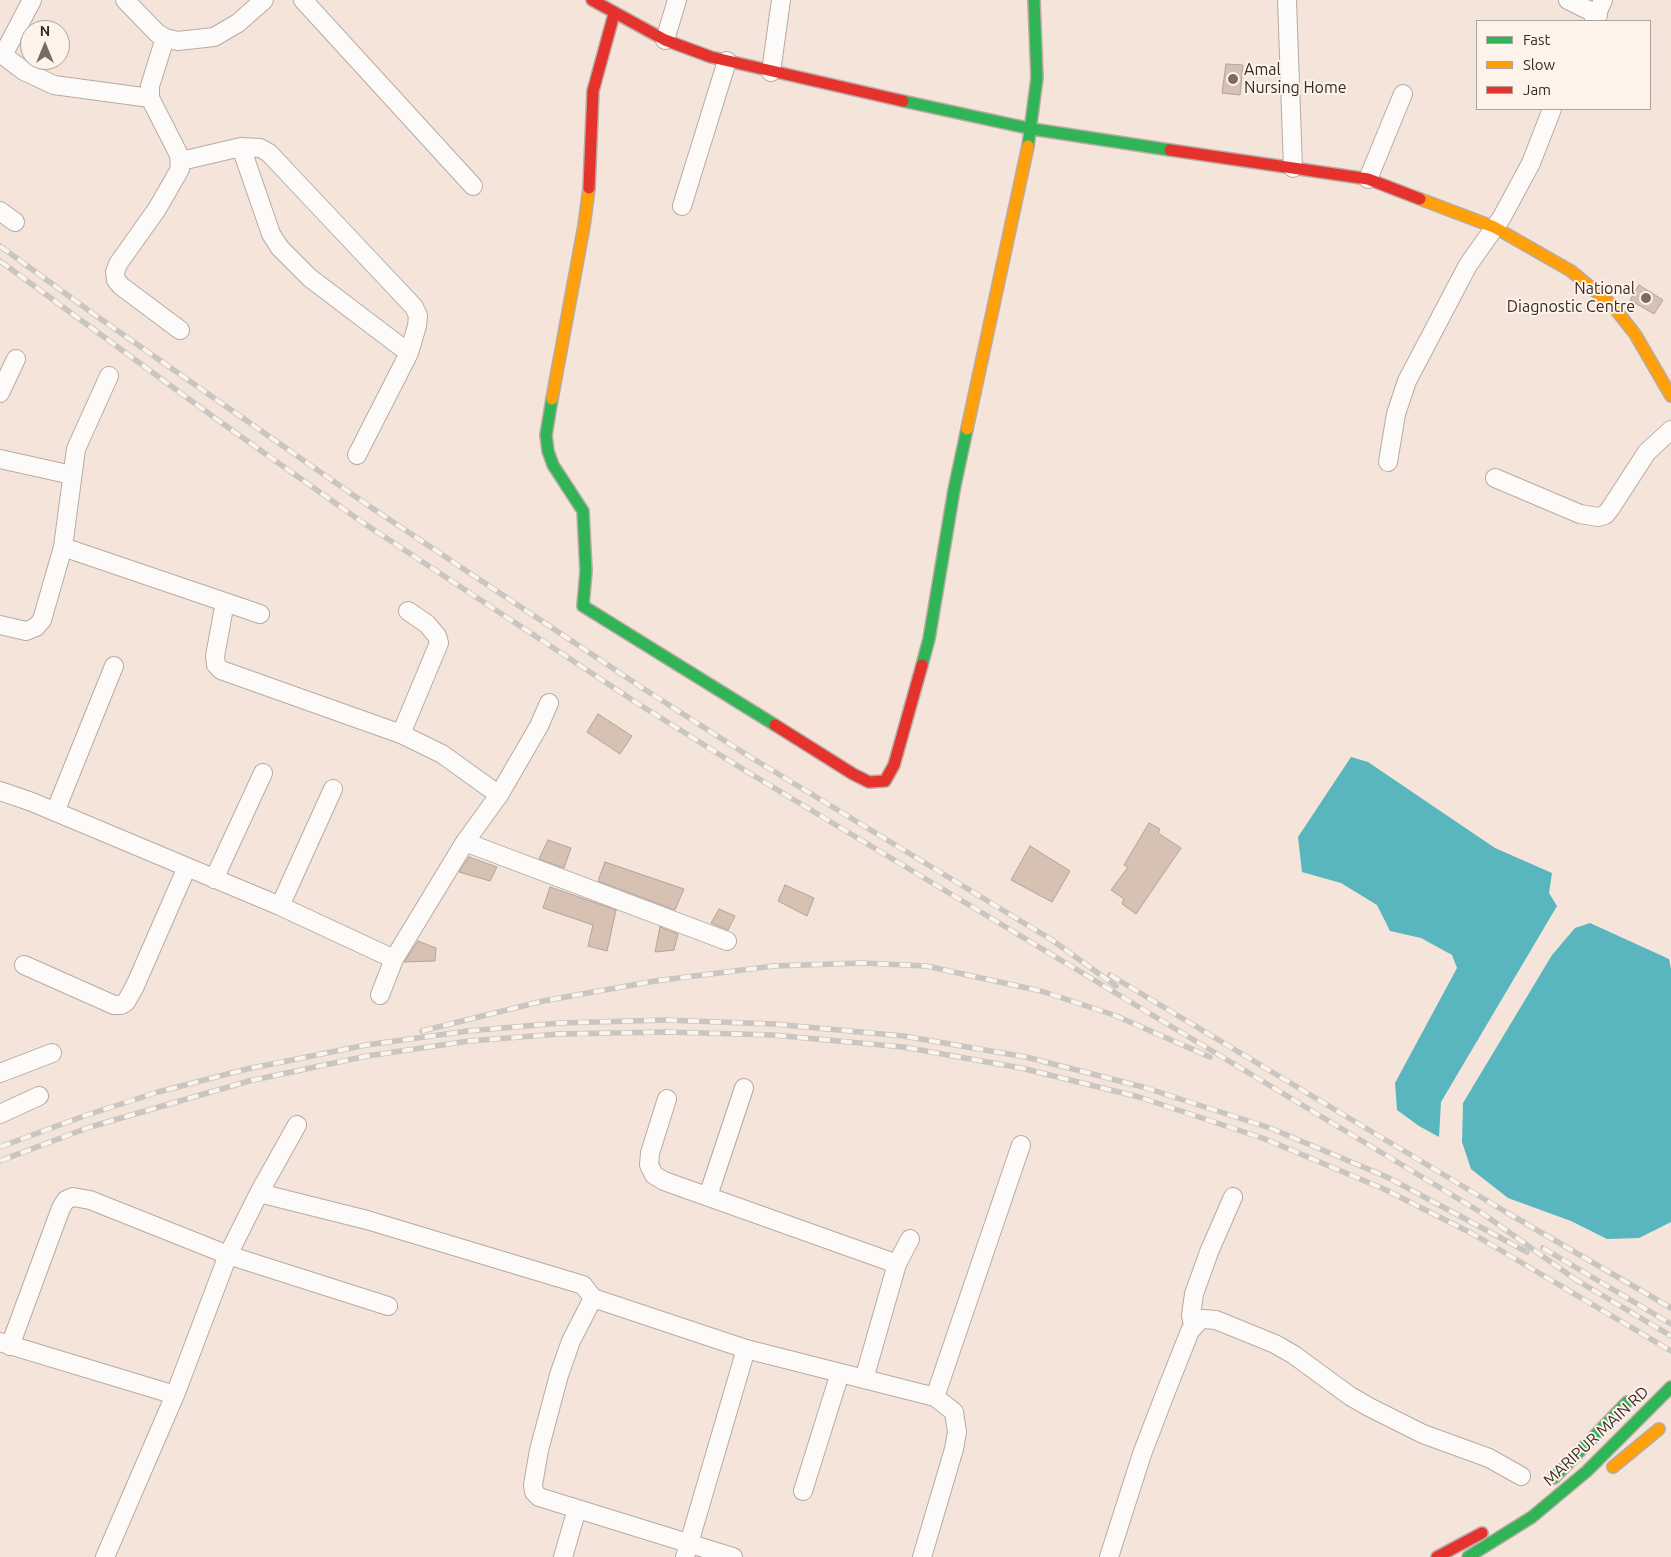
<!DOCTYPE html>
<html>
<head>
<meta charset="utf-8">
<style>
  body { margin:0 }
  #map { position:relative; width:1671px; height:1557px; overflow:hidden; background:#f4e4da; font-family:Ubuntu,sans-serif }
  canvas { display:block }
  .legend { position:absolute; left:1476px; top:20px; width:175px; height:90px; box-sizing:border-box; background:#fef3eb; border:1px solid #aea39c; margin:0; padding:6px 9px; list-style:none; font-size:15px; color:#372c25 }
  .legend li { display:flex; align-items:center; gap:10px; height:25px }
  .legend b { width:25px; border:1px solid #aea39c }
  .north { position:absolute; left:20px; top:20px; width:50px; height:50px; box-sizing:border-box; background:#fef3eb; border:1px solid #aea39c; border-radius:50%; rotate:0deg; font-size:14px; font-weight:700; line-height:20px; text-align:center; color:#372c25 }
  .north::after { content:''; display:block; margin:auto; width:18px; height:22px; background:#796c64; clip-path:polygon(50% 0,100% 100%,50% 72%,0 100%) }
</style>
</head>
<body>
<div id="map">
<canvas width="1671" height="1557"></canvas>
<ul class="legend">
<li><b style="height:6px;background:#30b455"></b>Fast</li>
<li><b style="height:6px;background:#ff9f0a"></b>Slow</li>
<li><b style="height:6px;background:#e5322d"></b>Jam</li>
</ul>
<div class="north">N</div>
</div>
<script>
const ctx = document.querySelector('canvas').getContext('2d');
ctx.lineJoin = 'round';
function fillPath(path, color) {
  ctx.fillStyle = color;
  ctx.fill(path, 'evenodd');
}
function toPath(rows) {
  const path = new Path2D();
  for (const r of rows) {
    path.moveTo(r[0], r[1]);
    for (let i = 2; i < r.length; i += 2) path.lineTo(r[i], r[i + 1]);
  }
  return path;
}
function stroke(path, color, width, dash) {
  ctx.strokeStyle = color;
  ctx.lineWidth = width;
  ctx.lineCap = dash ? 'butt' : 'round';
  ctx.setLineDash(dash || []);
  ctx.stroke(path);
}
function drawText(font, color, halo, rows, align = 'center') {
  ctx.font = font + ' Ubuntu,sans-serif';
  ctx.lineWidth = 4;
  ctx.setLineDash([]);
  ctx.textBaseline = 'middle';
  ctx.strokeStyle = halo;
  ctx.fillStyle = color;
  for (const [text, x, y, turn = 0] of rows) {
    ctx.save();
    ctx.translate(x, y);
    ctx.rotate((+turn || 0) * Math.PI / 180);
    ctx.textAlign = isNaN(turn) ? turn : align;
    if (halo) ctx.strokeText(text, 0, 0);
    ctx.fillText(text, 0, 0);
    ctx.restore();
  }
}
fillPath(toPath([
  [1351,757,1368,762,1495,848,1552,873,1549,893,1557,906,1441,1102,1439,1137,1419,1126,1397,1110,1395,1083,1457,968,1452,955,1421,938,1390,931,1377,905,1341,883,1302,872,1298,837],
  [1590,923,1669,959,1671,969,1671,1222,1639,1238,1607,1239,1571,1221,1508,1198,1471,1169,1462,1142,1463,1103,1552,955,1575,928]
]), '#59b6bf');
const building = toPath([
  [1226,64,1243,65,1240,95,1222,93,1226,64],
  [1639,285,1663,300,1654,314,1630,300,1639,285],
  [598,714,632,736,620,754,587,732,598,714],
  [1149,823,1160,829,1158,833,1181,848,1136,914,1122,904,1124,899,1111,890,1128,867,1124,865,1149,823],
  [548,840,571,848,564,868,539,859,548,840],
  [1030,846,1070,871,1052,902,1011,880,1030,846],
  [469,857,497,867,490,881,459,872,469,857],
  [605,862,684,889,675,910,598,881,605,862],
  [785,885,814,898,807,916,778,901,785,885],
  [550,887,616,910,607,951,588,946,593,925,543,908,550,887],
  [719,909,735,916,728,930,711,923,719,909],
  [660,927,678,934,674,950,655,952,660,927],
  [418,941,436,948,435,961,404,962,418,941]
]);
fillPath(building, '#d6c1b2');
stroke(building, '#b0a49c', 1);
const street = toPath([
  [125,0,157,33,165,38,178,41,214,37,238,23,264,0],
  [303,0,473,186],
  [1287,0,1293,168],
  [1568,0,1598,15],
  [1594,21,1603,0],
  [165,38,150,86,150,98,179,155,180,169,157,209,118,264,115,272,116,280,121,286,180,330],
  [665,40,677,0],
  [0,53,24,71,54,85,150,98],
  [3,55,32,0],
  [771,72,781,0],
  [241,147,271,234,280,248,310,278,409,353],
  [181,161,241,147,260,148,269,153,414,307,418,316,417,326,409,353,357,455],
  [1368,179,1403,94],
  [682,206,727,61],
  [0,211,15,222],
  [0,393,16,359],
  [0,459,72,475],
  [1388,462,1396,414,1407,381,1468,265,1502,217,1531,163,1552,109],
  [1495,478,1580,514,1598,517,1605,515,1610,509,1647,452,1671,430],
  [63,547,260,614],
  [225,602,215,656,216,665,221,670,401,734,442,754,499,795],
  [0,625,26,631,36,627,42,620,63,547,76,449,109,376],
  [401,734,439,643,437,636,427,624,408,611],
  [0,791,32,802,280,906,394,959],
  [55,812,114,666],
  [465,842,727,941],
  [214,879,263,773],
  [280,906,333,789],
  [24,965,114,1005,121,1005,126,1002,135,986,187,867],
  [380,995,394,959,465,842,499,795,539,726,549,703],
  [0,1073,52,1053],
  [667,1099,650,1153,649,1165,654,1175,664,1181,897,1264],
  [0,1114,39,1096],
  [259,1193,367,1220,583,1285,593,1298,746,1349,935,1397,954,1412,957,1432,954,1449,922,1557],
  [708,1196,744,1088],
  [593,1298,571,1341,559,1375,539,1450,533,1485,534,1492,539,1497,733,1557],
  [1193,1326,1191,1315,1194,1294,1209,1252,1233,1197],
  [0,1342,175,1395],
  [10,1346,61,1208,66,1200,73,1197,90,1200,228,1255,388,1306],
  [864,1379,897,1264,910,1239],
  [935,1397,1021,1145],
  [803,1491,840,1373],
  [105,1557,175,1395,228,1255,259,1193,297,1125],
  [563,1557,577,1509],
  [685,1557,746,1349],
  [1109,1557,1142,1454,1165,1394,1190,1331,1198,1322,1203,1319,1216,1320,1275,1344,1294,1355,1350,1396,1369,1407,1423,1434,1489,1458,1521,1476]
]);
const fast = toPath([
  [903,101,1032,129,1170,150],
  [1028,146,1037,78,1034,0],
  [552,399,546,435,548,451,553,465,583,511,586,571,583,606,775,725],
  [922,665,929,639,954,490,967,429],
  [1554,1478,1627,1402],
  [1468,1557,1532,1517,1587,1471,1671,1387]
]);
const slow = toPath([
  [1420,199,1494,227,1571,271,1612,305,1635,334,1671,396],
  [552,399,584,226,589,188],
  [967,429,1028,146],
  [1613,1467,1659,1429]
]);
const jam = toPath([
  [592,0,665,40,711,57,903,101],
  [1170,150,1368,179,1420,199],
  [589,188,593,91,614,14],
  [775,725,853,774,869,782,885,781,894,765,922,665],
  [1437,1557,1482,1533]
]);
stroke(street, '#b7aba4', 20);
stroke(fast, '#b7aba4', 14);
stroke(slow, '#b7aba4', 14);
stroke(jam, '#b7aba4', 14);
stroke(street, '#fdfbf9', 18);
stroke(fast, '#30b455', 11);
stroke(slow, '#ff9f0a', 11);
stroke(jam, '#e5322d', 11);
const rail = toPath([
  [0,246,95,315,369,506,644,689,747,755,1052,940,1116,986],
  [0,261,219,421,362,522,637,703,741,768,1482,1213,1579,1282],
  [1110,975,1511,1215],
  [422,1031,543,1001,655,981,774,966,863,963,926,966,1041,991,1114,1015,1210,1057],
  [0,1147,84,1116,158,1092,247,1069,366,1045,468,1031,560,1023,666,1020,774,1024,903,1036,1026,1057,1143,1087,1270,1128,1387,1177,1527,1252],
  [0,1161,90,1127,249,1081,367,1056,469,1041,559,1034,667,1032,773,1035,903,1047,1021,1068,1139,1097,1265,1139,1384,1189,1473,1234,1671,1351],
  [1506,1212,1671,1308],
  [1543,1248,1671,1324],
  [1573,1278,1671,1336]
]);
stroke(rail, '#c9c5c1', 5.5);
stroke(rail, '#fef3eb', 4, [11]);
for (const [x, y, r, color] of [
  [1233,79,6,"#796c64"],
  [1646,298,6,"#796c64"]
]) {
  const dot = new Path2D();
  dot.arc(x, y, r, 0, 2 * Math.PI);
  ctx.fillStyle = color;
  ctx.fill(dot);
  stroke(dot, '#fef3eb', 2);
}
drawText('16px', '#372c25', '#fef3eb', [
  ["Amal",1244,70],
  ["Nursing Home",1244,88],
  ["National",1635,289,"right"],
  ["Diagnostic Centre",1635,307,"right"]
], 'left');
drawText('16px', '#372c25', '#fef3eb', [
  ["MARIPUR MAIN RD",1596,1436,-43]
]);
</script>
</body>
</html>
